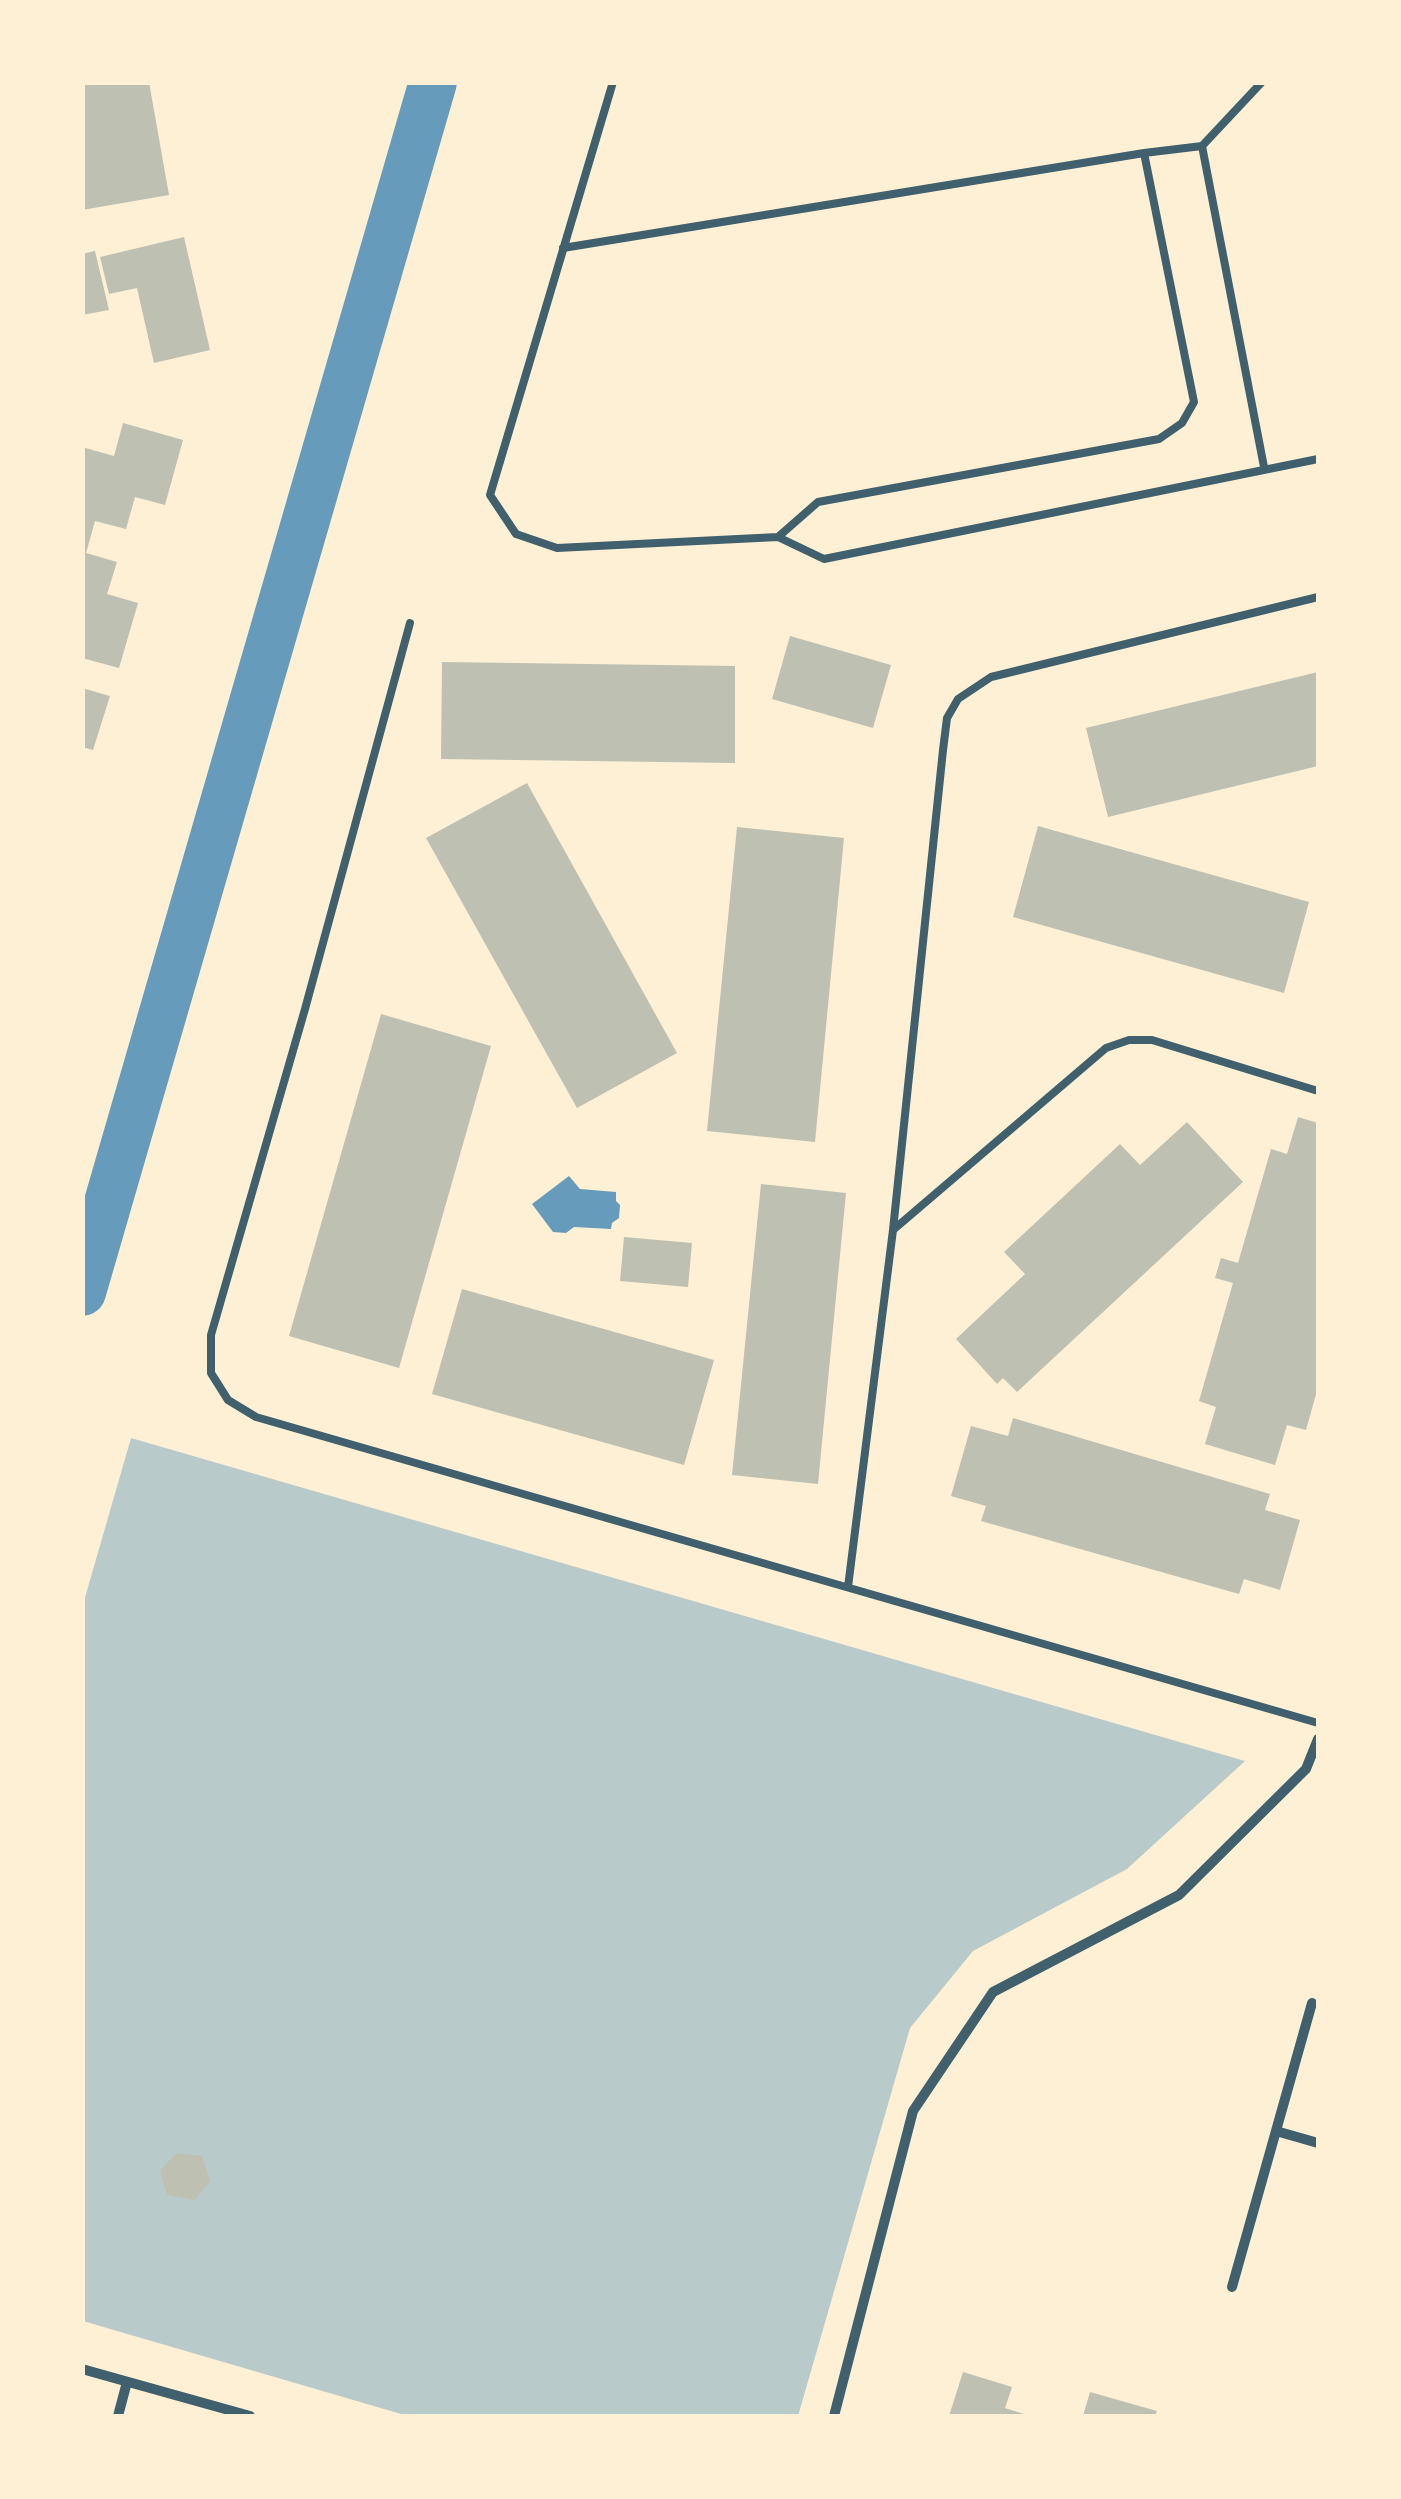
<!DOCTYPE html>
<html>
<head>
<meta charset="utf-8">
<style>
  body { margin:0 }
  #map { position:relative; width:1401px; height:2499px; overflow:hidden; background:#fdf0d5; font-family:Figtree,sans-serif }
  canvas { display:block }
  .frame { position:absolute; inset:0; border:85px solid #fdf0d5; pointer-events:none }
</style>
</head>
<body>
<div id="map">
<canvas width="1401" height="2499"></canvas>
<div class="frame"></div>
</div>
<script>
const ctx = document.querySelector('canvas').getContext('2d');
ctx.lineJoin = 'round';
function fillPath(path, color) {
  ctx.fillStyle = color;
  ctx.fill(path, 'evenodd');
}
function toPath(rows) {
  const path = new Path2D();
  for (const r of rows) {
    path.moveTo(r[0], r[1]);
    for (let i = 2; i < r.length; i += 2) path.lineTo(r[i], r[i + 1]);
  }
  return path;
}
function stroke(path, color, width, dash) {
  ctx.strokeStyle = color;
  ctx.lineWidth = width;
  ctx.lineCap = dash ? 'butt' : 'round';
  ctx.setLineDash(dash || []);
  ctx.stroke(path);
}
fillPath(toPath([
  [131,1438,1245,1761,1127,1869,973,1951,910,2028,798,2416,408,2416,83,2321,82,1608]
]), '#b9caca');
fillPath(toPath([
  [569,1176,580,1189,616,1192,616,1201,620,1205,619,1218,612,1223,611,1229,574,1227,566,1233,553,1232,532,1204]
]), '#669bbc');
stroke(toPath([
  [82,1292,433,82]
]), '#669bbc', 48);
fillPath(toPath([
  [82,82,149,82,169,195,82,210],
  [184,237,210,350,154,363,137,288,109,294,100,257],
  [95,251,109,310,82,315,82,254],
  [123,423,183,440,165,505,135,497,126,529,95,521,86,553,117,562,107,594,138,603,119,668,82,658,82,447,114,456],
  [790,636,891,665,873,728,772,699],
  [442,662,735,666,735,763,441,759],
  [1318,672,1318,766,1108,817,1086,728],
  [82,688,110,696,93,750,82,747],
  [527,783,677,1053,577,1108,426,838],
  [1038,826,1309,902,1284,993,1013,917],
  [737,827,844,838,815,1142,707,1131],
  [381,1014,491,1046,399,1368,289,1336],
  [1298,1117,1318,1123,1318,1387,1306,1430,1287,1425,1275,1465,1205,1444,1216,1407,1199,1401,1233,1283,1215,1278,1221,1258,1238,1263,1271,1149,1287,1154],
  [1187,1122,1243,1182,1017,1392,1003,1378,997,1384,956,1339,1025,1274,1004,1252,1120,1144,1140,1165],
  [761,1184,846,1193,818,1484,732,1475],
  [624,1237,692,1243,688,1287,620,1281],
  [462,1289,714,1360,684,1465,432,1394],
  [1013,1418,1270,1494,1265,1510,1300,1520,1280,1590,1244,1579,1239,1594,981,1521,986,1506,951,1496,971,1426,1008,1436],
  [177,2153,202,2156,210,2181,195,2200,167,2195,160,2170],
  [963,2372,1012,2387,1005,2408,1030,2416,949,2416],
  [1090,2392,1157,2411,1155,2416,1083,2416]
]), '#bec0b2');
stroke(toPath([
  [613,82,490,495,516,534,557,548,778,537,824,559,1318,459],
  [1202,146,1264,467],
  [563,248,1144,153,1202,146,1262,82],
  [778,537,818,502,1159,439,1182,423,1194,402,1144,153],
  [410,623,305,1009,211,1335,211,1373,228,1400,256,1417,1318,1723],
  [893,1230,943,750,947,718,958,699,991,677,1318,597],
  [848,1587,893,1230,1106,1048,1129,1040,1152,1040,1318,1091]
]), '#3f606c', 8);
stroke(toPath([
  [1276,2131,1318,2143],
  [1232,2287,1312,2003],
  [82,2369,250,2416],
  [118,2416,127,2382],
  [834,2416,913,2111,993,1992,1179,1895,1306,1769,1318,1739]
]), '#3f606c', 10);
</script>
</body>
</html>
